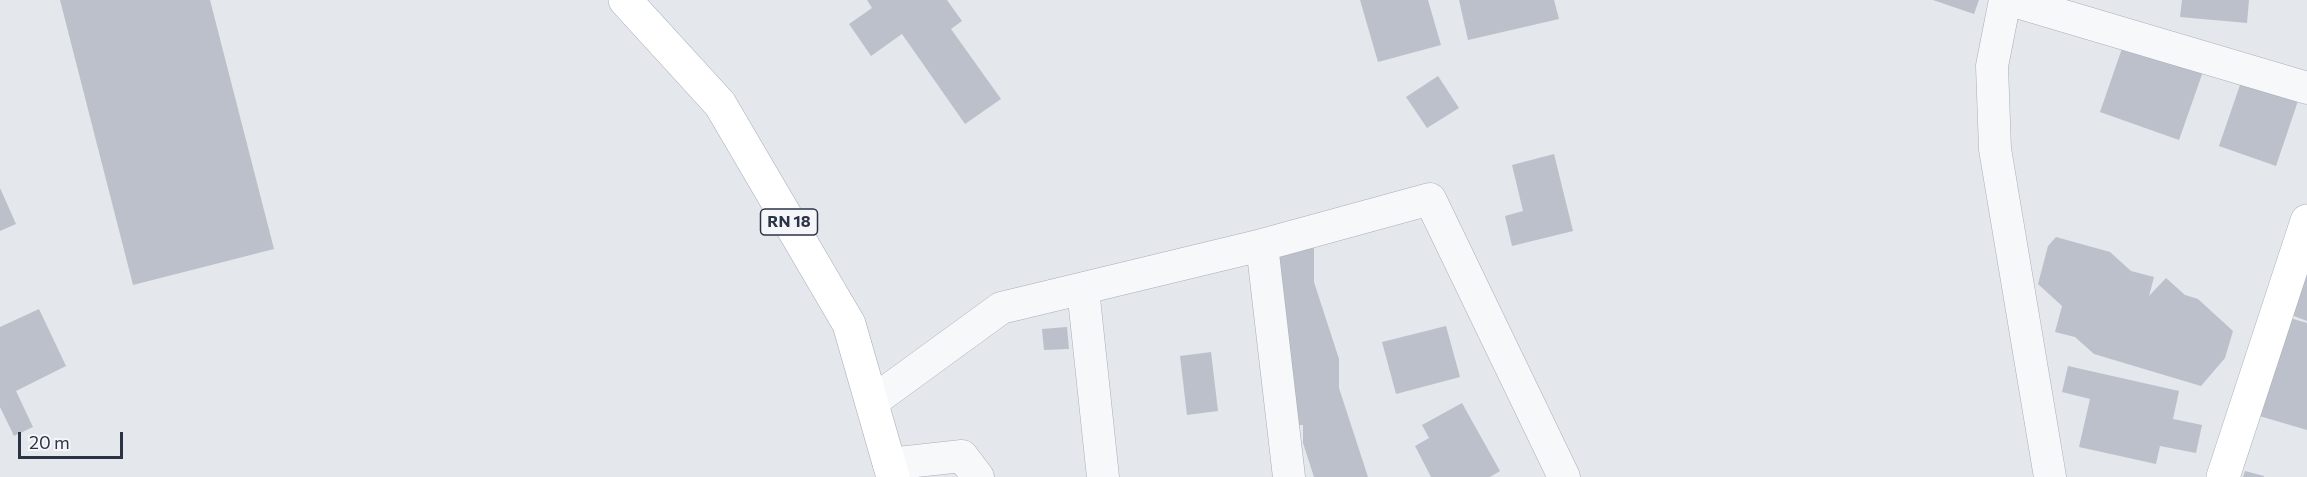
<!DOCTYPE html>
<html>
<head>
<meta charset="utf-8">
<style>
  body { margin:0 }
  #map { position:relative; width:2307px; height:477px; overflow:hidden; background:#e4e7ec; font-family:Commissioner,sans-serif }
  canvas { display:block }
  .scale { position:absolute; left:18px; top:432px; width:105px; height:27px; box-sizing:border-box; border:3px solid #2b3445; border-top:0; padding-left:8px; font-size:18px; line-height:21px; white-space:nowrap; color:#2b3445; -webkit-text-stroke:4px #f4f6f9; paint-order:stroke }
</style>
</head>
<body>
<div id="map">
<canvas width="2307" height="477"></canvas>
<div class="scale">20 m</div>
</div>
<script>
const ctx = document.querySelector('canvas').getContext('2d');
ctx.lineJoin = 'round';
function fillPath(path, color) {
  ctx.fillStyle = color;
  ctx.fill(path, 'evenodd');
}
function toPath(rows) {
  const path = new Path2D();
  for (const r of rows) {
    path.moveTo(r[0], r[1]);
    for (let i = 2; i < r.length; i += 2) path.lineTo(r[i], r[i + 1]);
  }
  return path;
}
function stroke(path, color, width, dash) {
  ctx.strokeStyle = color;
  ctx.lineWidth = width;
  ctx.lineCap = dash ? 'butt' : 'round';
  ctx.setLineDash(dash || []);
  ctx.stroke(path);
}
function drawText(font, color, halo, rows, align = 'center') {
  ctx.font = font + ' Commissioner,sans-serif';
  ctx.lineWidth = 6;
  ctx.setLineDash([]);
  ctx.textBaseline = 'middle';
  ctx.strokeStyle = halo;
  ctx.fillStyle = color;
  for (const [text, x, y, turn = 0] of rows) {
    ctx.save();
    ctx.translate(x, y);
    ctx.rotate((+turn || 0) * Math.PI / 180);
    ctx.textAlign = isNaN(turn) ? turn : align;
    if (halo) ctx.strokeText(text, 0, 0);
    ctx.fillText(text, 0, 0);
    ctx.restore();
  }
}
fillPath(toPath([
  [60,0,210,0,274,249,133,285],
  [867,0,947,0,962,21,951,29,1001,99,965,124,902,34,871,56,849,24,872,8],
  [1360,0,1428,0,1441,45,1378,62],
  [1459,0,1554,0,1559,19,1468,40],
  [1933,0,1979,0,1974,14],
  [2182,0,2249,0,2247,23,2180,17],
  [2127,34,2206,63,2179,140,2100,112],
  [1438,76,1459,108,1427,128,1406,97],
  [2242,79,2299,98,2276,166,2219,146],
  [1554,154,1573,231,1512,246,1505,216,1523,211,1512,165],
  [0,188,16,224,0,231],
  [1269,232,1314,241,1314,282,1339,359,1339,388,1368,477,1314,477,1303,443,1303,425,1284,425],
  [2056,237,2110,252,2131,271,2154,277,2149,296,2166,278,2185,295,2198,299,2233,331,2225,358,2201,386,2094,354,2075,337,2055,332,2062,306,2038,284,2048,246],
  [2307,256,2307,321,2286,313],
  [39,309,66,366,16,391,33,427,14,436,0,407,0,327],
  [2276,314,2307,323,2307,430,2256,415],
  [1446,326,1460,377,1396,394,1382,342],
  [1067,327,1069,349,1044,350,1042,329],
  [1211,352,1218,411,1187,415,1180,356],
  [2068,366,2179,391,2173,419,2202,425,2196,453,2160,446,2156,464,2079,447,2090,399,2062,392],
  [1462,403,1500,471,1490,477,1431,477,1415,446,1429,438,1422,425],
  [2245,471,2264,476,2264,477,2243,477]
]), '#bbc0ca');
const minor = toPath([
  [2005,0,1992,66,1995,149,2050,477],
  [2010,0,2307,88],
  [1262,245,1289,477],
  [1083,289,1103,477],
  [872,402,1001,308,1262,245,1430,199,1564,477],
  [889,464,962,456,978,477]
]);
const secondary = toPath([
  [2223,477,2307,221]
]);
const primary = toPath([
  [625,0,720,104,849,324,893,477]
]);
stroke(minor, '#a9aeb7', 33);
stroke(secondary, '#a9aeb7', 34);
stroke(primary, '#a3abb8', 34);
stroke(minor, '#f7f8fa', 32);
stroke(secondary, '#fff', 33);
stroke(primary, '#fff', 33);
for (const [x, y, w] of [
  [789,222,57]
]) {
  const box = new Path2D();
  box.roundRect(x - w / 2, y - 13, w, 26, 4.5);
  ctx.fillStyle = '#f4f6f9';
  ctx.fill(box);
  stroke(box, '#2b3445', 1.5);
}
drawText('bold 16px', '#2b3445', null, [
  ["RN 18",789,222]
]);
</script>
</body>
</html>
